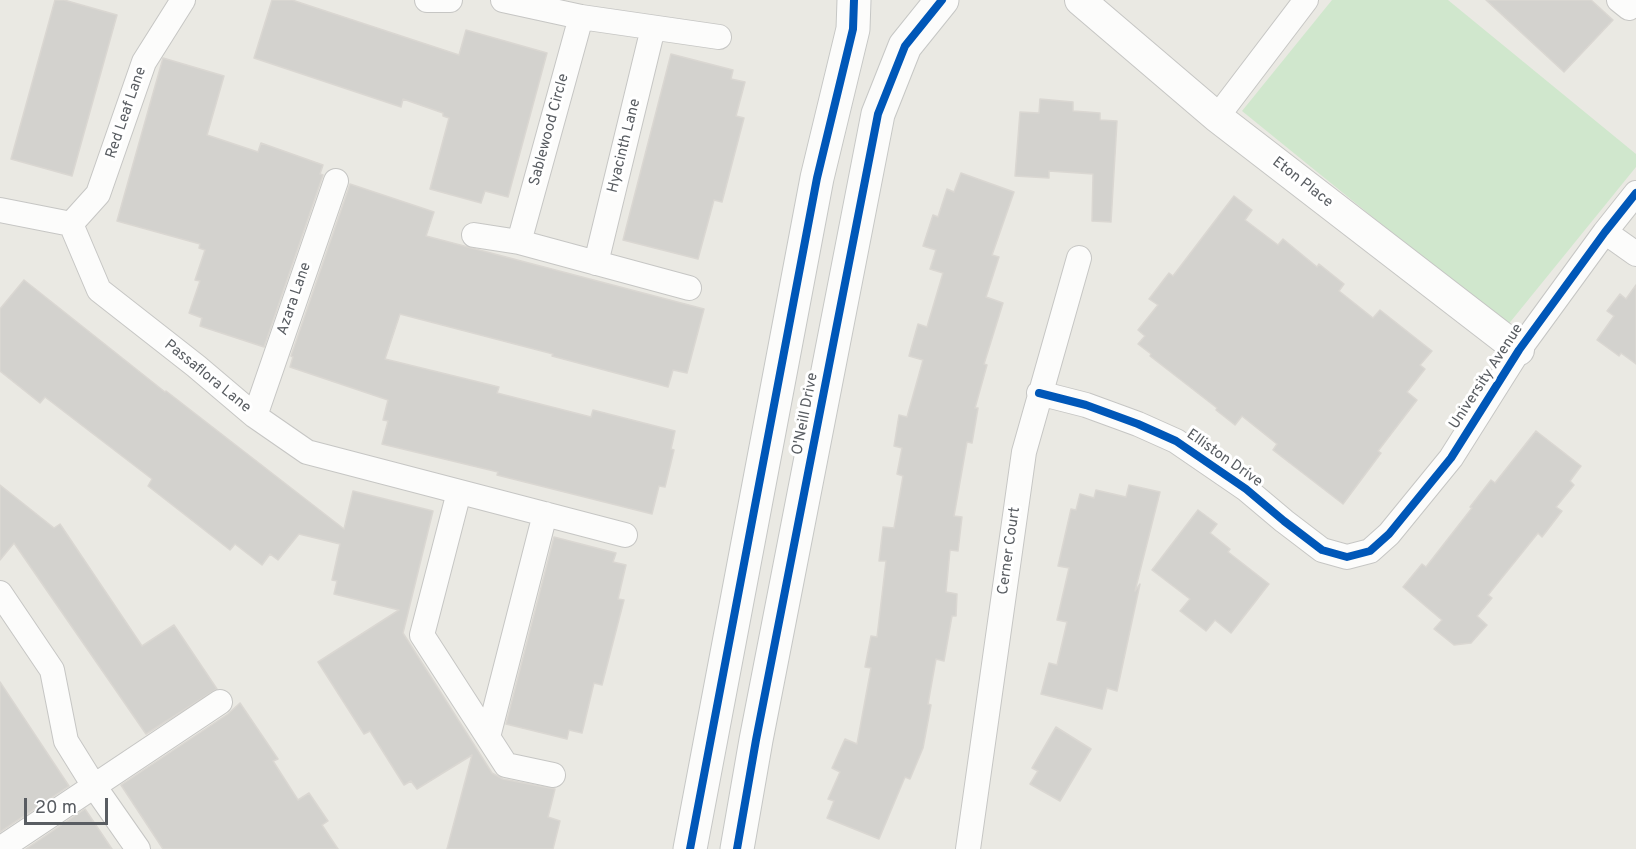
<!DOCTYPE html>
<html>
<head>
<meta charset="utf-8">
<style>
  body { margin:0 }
  #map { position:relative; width:1636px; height:849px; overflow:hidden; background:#eae9e3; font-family:Overpass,sans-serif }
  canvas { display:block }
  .scale { position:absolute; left:24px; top:798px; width:84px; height:27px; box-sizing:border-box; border:3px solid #595d62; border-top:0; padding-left:8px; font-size:18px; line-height:21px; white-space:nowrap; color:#595d62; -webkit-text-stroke:4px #fff; paint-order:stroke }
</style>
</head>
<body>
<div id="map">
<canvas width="1636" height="849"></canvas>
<div class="scale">20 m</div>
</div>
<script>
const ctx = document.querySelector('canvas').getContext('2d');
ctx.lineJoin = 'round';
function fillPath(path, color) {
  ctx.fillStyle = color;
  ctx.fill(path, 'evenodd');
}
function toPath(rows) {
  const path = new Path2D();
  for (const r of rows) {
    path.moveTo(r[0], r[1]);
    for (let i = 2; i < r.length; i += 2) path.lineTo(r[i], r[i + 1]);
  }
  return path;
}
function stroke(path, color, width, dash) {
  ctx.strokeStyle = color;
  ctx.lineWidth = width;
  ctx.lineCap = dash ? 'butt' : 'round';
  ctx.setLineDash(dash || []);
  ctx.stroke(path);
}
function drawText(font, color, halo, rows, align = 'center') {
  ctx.font = font + ' Overpass,sans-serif';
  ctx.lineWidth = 6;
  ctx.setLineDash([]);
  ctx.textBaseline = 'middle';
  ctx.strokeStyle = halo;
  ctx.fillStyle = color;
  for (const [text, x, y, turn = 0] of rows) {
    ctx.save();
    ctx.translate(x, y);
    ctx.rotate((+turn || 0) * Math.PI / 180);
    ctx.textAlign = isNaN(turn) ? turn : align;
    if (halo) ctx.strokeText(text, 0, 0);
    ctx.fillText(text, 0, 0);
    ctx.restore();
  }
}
fillPath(toPath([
  [1332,0,1448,0,1636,154,1636,167,1507,326,1242,111]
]), '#d0e7cd');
const building = toPath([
  [55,0,64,0,117,15,72,176,11,159,55,0],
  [272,0,292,0,459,55,466,30,547,53,508,197,485,191,481,203,430,189,449,118,443,116,443,113,403,99,401,107,254,58,272,0],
  [1486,0,1591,0,1613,20,1564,72,1486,0],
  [671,54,733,70,731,79,745,82,736,116,744,118,722,202,714,200,698,259,623,240,671,54],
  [163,58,224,76,207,135,258,152,261,143,323,165,320,174,323,175,264,347,200,326,202,318,189,313,200,281,195,280,205,250,199,248,200,244,117,221,163,58],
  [1040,99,1073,102,1073,111,1100,113,1100,120,1117,121,1111,222,1092,221,1093,174,1049,171,1049,178,1015,176,1020,112,1039,113,1040,99],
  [961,173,1014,192,992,255,999,257,986,297,1003,303,984,364,987,365,975,408,978,408,972,443,967,442,954,516,962,517,958,551,950,550,946,592,957,594,956,616,952,616,944,661,936,659,928,704,931,705,923,748,910,779,905,777,879,839,827,818,834,801,828,799,840,772,832,768,845,739,857,744,871,668,865,667,871,636,877,637,886,561,879,561,883,527,894,528,903,476,897,474,902,448,894,446,899,415,907,417,923,360,909,356,918,324,927,327,943,273,930,269,936,250,923,246,933,215,938,217,947,189,954,192,961,173],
  [350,184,434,212,426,236,704,309,687,373,673,370,668,387,552,356,553,354,400,314,385,359,499,387,497,393,591,417,593,410,675,431,671,449,674,450,665,487,659,486,652,514,497,475,498,472,382,444,388,421,383,420,388,400,290,367,293,357,291,356,350,184],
  [1234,196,1252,210,1245,220,1278,245,1283,239,1317,267,1319,264,1344,284,1339,291,1373,318,1380,310,1432,351,1420,365,1425,369,1407,392,1417,400,1378,451,1381,453,1343,504,1273,450,1277,444,1242,416,1235,425,1216,410,1217,408,1150,356,1151,354,1138,344,1145,336,1138,330,1158,305,1149,299,1169,273,1173,276,1234,196],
  [24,280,165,392,166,391,344,529,353,491,433,511,403,633,492,773,503,779,555,789,548,817,560,821,553,849,447,849,472,755,417,789,411,781,404,785,370,731,364,734,318,662,399,610,334,594,337,581,332,580,340,544,299,534,278,560,270,554,262,565,235,544,230,550,148,486,152,479,45,397,40,403,0,371,0,309,24,280],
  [1636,285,1636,364,1621,353,1619,356,1597,340,1614,316,1607,311,1620,294,1626,299,1636,285],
  [1536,431,1581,466,1570,481,1574,485,1556,507,1562,511,1542,537,1538,533,1488,595,1492,598,1477,616,1487,625,1471,643,1454,645,1434,629,1442,620,1403,587,1422,564,1426,567,1472,508,1470,507,1491,480,1495,483,1536,431],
  [0,485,54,528,60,524,142,646,174,625,217,689,146,734,14,543,0,560,0,485],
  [1129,485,1160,492,1135,591,1140,584,1117,691,1107,688,1102,709,1041,694,1049,663,1057,665,1067,622,1057,620,1069,568,1058,566,1071,509,1076,510,1080,494,1094,498,1096,490,1126,497,1129,485],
  [1198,510,1217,524,1210,533,1230,549,1228,552,1269,584,1231,633,1215,620,1206,631,1180,611,1190,599,1152,570,1198,510],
  [554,537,616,553,613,562,626,565,618,599,624,600,602,685,594,683,582,733,569,730,567,739,506,724,554,537],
  [0,682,69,786,0,832,0,682],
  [240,703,278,759,273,761,298,800,309,793,328,821,322,825,338,849,163,849,121,785,228,714,240,703],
  [1056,727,1091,749,1060,801,1030,784,1038,771,1032,768,1056,727],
  [85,809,112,849,26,849,85,809]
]);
fillPath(building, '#d3d2ce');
stroke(building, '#dad7d2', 1.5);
const minor = toPath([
  [427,0,450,0],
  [503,0,581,17,719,37],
  [1619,0,1629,8],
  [1217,117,1306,0],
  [0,210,71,224],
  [71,224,99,290,196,366,255,416,307,452,625,535],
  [71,224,98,194,144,62,183,0],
  [1605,232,1636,254],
  [474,235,519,242,689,288],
  [519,242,581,17],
  [596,263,653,28],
  [1039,393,1086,405,1138,424,1176,441,1246,489,1284,521,1322,550,1347,557,1370,551,1389,534,1451,458,1519,350,1605,232,1636,193],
  [255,416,336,181],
  [459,492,422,635,506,765,553,775],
  [0,593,52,670,66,741,94,786,138,849],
  [488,737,545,514],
  [0,849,220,702],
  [968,849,1024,452,1079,258]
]);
const tertiary = toPath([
  [1080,0,1217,117,1519,350]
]);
const secondary = toPath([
  [690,849,817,178,853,29,854,0],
  [737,849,756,740,878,114,905,46,942,0]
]);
stroke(minor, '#c6c6c4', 26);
stroke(tertiary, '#c6c6c4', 32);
stroke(secondary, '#c6c7c5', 35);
stroke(minor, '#fcfcfb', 24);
stroke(tertiary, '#fcfcfb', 30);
stroke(secondary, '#fcfcfb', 33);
stroke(toPath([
  [1039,393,1086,405,1138,424,1176,441,1246,489,1284,521,1322,550,1347,557,1370,551,1389,534,1451,458,1519,350,1605,232,1636,193],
  [690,849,817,178,853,29,854,0],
  [737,849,756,740,878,114,905,46,942,0]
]), '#0057b8', 8);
drawText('15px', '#595d62', '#fff', [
  ["Red Leaf Lane",127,113,-71],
  ["Sablewood Circle",550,130,-75],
  ["Hyacinth Lane",625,146,-76],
  ["Eton Place",1302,183,38],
  ["Azara Lane",295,299,-71],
  ["Passaflora Lane",207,377,39],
  ["University Avenue",1487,377,-57],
  ["O'Neill Drive",806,414,-79],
  ["Elliston Drive",1224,459,35],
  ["Cerner Court",1010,551,-82]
]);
</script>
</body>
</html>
